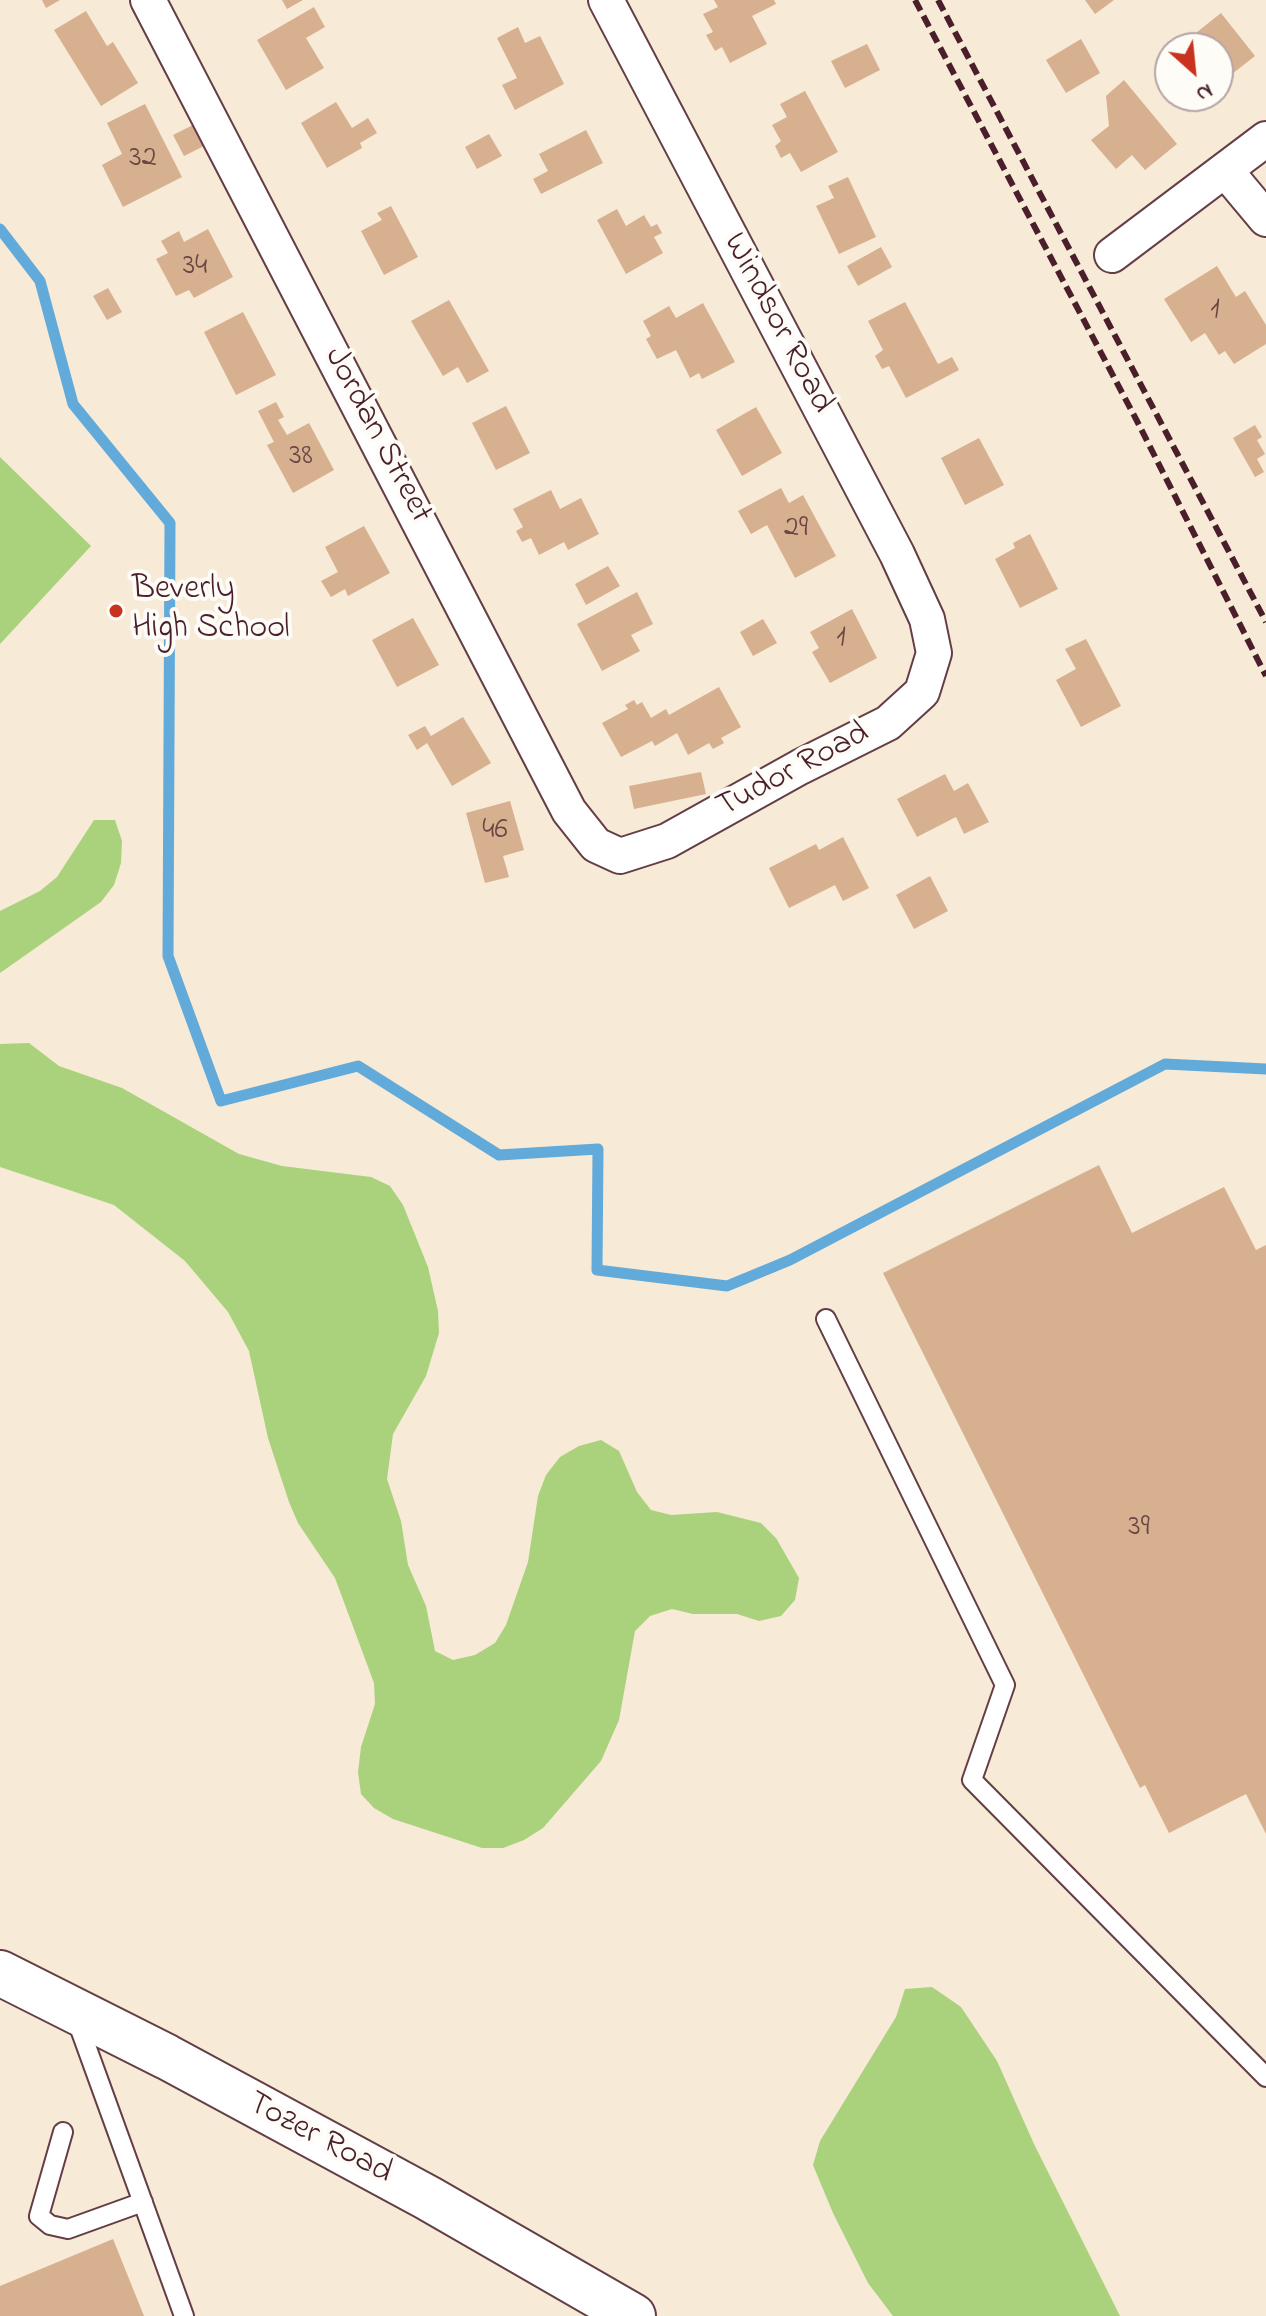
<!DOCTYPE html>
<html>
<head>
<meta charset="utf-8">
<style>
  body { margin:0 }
  #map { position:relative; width:1266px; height:2316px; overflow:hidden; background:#f7ead7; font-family:"Indie Flower",sans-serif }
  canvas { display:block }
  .north { position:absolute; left:1154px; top:32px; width:80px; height:80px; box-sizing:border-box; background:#fdfcf7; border:2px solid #b5a4a5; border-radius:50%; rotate:153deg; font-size:22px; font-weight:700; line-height:32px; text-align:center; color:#4a1f2b }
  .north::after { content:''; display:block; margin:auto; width:28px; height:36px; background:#c8321e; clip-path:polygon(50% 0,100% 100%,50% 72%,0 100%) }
</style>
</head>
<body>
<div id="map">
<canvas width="1266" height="2316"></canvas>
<div class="north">N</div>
</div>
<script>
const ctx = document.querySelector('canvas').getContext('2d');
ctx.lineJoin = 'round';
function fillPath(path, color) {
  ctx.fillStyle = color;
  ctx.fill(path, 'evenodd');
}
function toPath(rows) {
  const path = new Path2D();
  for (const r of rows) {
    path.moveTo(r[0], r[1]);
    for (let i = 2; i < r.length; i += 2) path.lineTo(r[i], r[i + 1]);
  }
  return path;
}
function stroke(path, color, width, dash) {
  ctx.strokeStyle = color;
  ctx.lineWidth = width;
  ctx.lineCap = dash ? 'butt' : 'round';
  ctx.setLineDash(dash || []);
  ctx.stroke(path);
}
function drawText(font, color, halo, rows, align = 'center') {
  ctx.font = font + ' "Indie Flower",sans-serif';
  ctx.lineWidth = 8;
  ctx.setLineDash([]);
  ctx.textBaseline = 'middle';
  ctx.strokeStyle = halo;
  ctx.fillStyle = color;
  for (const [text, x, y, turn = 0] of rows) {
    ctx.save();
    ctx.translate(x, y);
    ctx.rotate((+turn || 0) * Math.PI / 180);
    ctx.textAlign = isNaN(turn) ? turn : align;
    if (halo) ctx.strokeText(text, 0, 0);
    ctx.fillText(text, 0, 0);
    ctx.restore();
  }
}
fillPath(toPath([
  [0,457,91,546,0,644],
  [94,820,115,820,122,841,121,863,114,885,101,902,0,973,0,911,40,891,57,877],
  [29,1043,59,1066,122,1088,239,1154,282,1166,371,1177,390,1186,403,1205,428,1267,438,1311,439,1333,426,1376,393,1434,387,1479,401,1521,408,1565,426,1606,435,1651,453,1660,475,1655,495,1643,506,1625,528,1562,538,1496,546,1475,560,1457,579,1446,601,1440,619,1451,637,1492,651,1510,671,1515,717,1512,761,1523,776,1538,799,1578,795,1600,781,1616,759,1621,737,1614,693,1614,672,1609,650,1616,635,1631,619,1720,601,1761,543,1828,524,1840,503,1848,482,1848,393,1819,374,1808,361,1794,358,1772,361,1747,375,1704,374,1683,335,1578,298,1523,289,1502,268,1438,249,1351,228,1312,185,1261,114,1205,0,1167,0,1044],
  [932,1987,961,2007,997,2061,1034,2144,1120,2316,893,2316,868,2283,833,2213,813,2165,820,2141,896,2017,905,1989]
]), '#aad17c');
stroke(toPath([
  [0,229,40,281,73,404,170,523,168,956,221,1101,358,1066,499,1155,598,1149,597,1270,727,1286,790,1260,1165,1064,1266,1069]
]), '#62aad9', 11);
fillPath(toPath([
  [42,0,60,0,46,8],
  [282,0,303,0,287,9],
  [714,0,774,0,776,4,752,16,767,44,730,63,722,47,715,51,706,35,713,32,703,14,718,7],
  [1085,0,1114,0,1095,14],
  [314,7,325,27,306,38,324,68,286,90,257,40],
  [86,11,107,46,113,42,138,83,101,106,54,30],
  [1221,13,1255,56,1218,85,1218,48,1177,48],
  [518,27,525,43,540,36,564,84,515,110,502,85,517,78,497,38],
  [1081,39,1100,73,1066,93,1046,60],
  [867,44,880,70,845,88,831,61],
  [1124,80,1177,144,1145,170,1132,155,1116,169,1091,140,1109,126,1106,96],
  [805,91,838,152,801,172,790,153,781,158,775,146,781,141,772,125,787,117,780,104],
  [336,102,352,128,368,118,377,133,360,143,362,148,327,168,301,123],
  [145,104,182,177,123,207,102,165,122,154,107,123],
  [193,125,204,146,184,156,173,135],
  [586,130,603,163,541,194,533,179,548,171,539,154],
  [489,134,502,156,477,169,465,147],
  [848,177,876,237,839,254,816,206,834,198,828,186],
  [391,206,418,257,384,275,361,231,382,220,377,213],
  [617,209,626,226,644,215,651,227,657,224,662,233,654,237,663,253,626,274,597,220],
  [208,229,233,277,194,298,189,290,176,296,156,259,168,253,161,241,179,231,184,242],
  [881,247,892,267,858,286,847,266],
  [1217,266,1236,297,1245,291,1266,325,1266,344,1234,364,1225,351,1219,355,1205,333,1191,342,1164,299],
  [108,288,122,312,107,320,93,296],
  [449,300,489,371,467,383,458,367,443,376,411,321],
  [905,302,938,364,952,357,959,370,906,398,889,366,882,369,875,356,883,350,868,321],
  [703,303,735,362,702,379,699,373,690,378,676,350,657,359,646,339,651,336,643,321,669,306,676,318],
  [243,312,276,375,236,395,204,332],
  [276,402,284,417,278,420,287,435,309,423,334,470,293,493,267,445,274,442,258,411],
  [506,406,530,453,496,470,472,423],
  [756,407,782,453,742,476,716,430],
  [1255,425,1262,437,1257,440,1265,454,1257,459,1264,472,1255,477,1233,438],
  [979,438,1004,485,965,505,941,458],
  [781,488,789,503,803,495,836,556,795,578,767,525,751,534,738,511],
  [551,490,560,509,581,498,599,534,568,550,564,542,539,555,531,538,522,542,516,531,523,527,513,509],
  [364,526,390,573,348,596,345,589,331,597,321,581,338,572,325,547],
  [1030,534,1058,589,1020,608,995,559,1015,548,1013,543],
  [608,566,620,586,586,605,575,584],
  [637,592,653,624,631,635,640,651,602,671,577,624],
  [852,609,877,658,830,683,812,652,819,648,810,632],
  [413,618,439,665,397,687,372,640],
  [763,619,777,643,753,656,740,632],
  [1086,639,1121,706,1081,727,1056,680,1076,669,1065,649],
  [719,687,741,727,721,738,724,743,713,749,709,743,688,755,677,733,655,746,652,741,621,757,602,723,628,709,625,705,634,700,637,705,642,702,651,718,666,709,669,715],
  [463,717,491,763,452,786,427,743,417,750,408,735,425,726,431,736],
  [701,772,706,794,634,809,629,786],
  [945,774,954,791,968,783,989,822,964,834,956,817,917,837,897,799],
  [510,801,524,850,503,856,509,877,485,883,466,813],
  [843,837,869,888,843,901,835,885,789,908,769,868,816,844,819,850],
  [930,876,948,911,914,929,896,895],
  [1099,1165,1132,1233,1224,1187,1256,1250,1266,1245,1266,1834,1246,1794,1169,1833,1145,1785,1140,1788,883,1273],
  [113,2239,144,2316,0,2316,0,2286]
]), '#d7b090');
const lane = toPath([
  [826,1319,1005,1685,972,1780,1266,2077],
  [76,2018,184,2316],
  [63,2132,39,2216,50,2225,68,2229,143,2202]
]);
const street = toPath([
  [148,0,569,811,596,845,620,856,667,841,800,767,888,723,922,692,934,653,927,619,897,554,606,0],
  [1225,170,1266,219],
  [1112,255,1266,139]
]);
const secondary = toPath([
  [0,1973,167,2057,428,2198,633,2316]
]);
stroke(lane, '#643d45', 22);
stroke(street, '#643d45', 38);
stroke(secondary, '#643d45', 48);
stroke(lane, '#fff', 18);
stroke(street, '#fff', 34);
stroke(secondary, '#fff', 44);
stroke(toPath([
  [915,0,1137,421,1266,676],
  [938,0,1266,622]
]), '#4a1f2b', 6, [12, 6]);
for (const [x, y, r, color] of [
  [116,611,8,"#c8321e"]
]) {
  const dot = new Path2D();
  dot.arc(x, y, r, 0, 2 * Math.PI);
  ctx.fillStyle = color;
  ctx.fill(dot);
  stroke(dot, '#fdfcf7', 3);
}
drawText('30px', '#6d4344', null, [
  ["32",143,160],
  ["34",195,268],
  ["1",1215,312],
  ["38",301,458],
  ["29",796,530],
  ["1",841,640],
  ["46",495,832],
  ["39",1139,1529]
]);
drawText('34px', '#4a1f2b', '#fdfcf7', [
  ["Windsor Road",776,324,62],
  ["Jordan Street",376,436,62],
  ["Tudor Road",794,772,-28],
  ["Tozer Road",319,2140,28]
]);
drawText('34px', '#4a1f2b', '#fdfcf7', [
  ["Beverly",132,591],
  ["High School",132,630]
], 'left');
</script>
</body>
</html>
